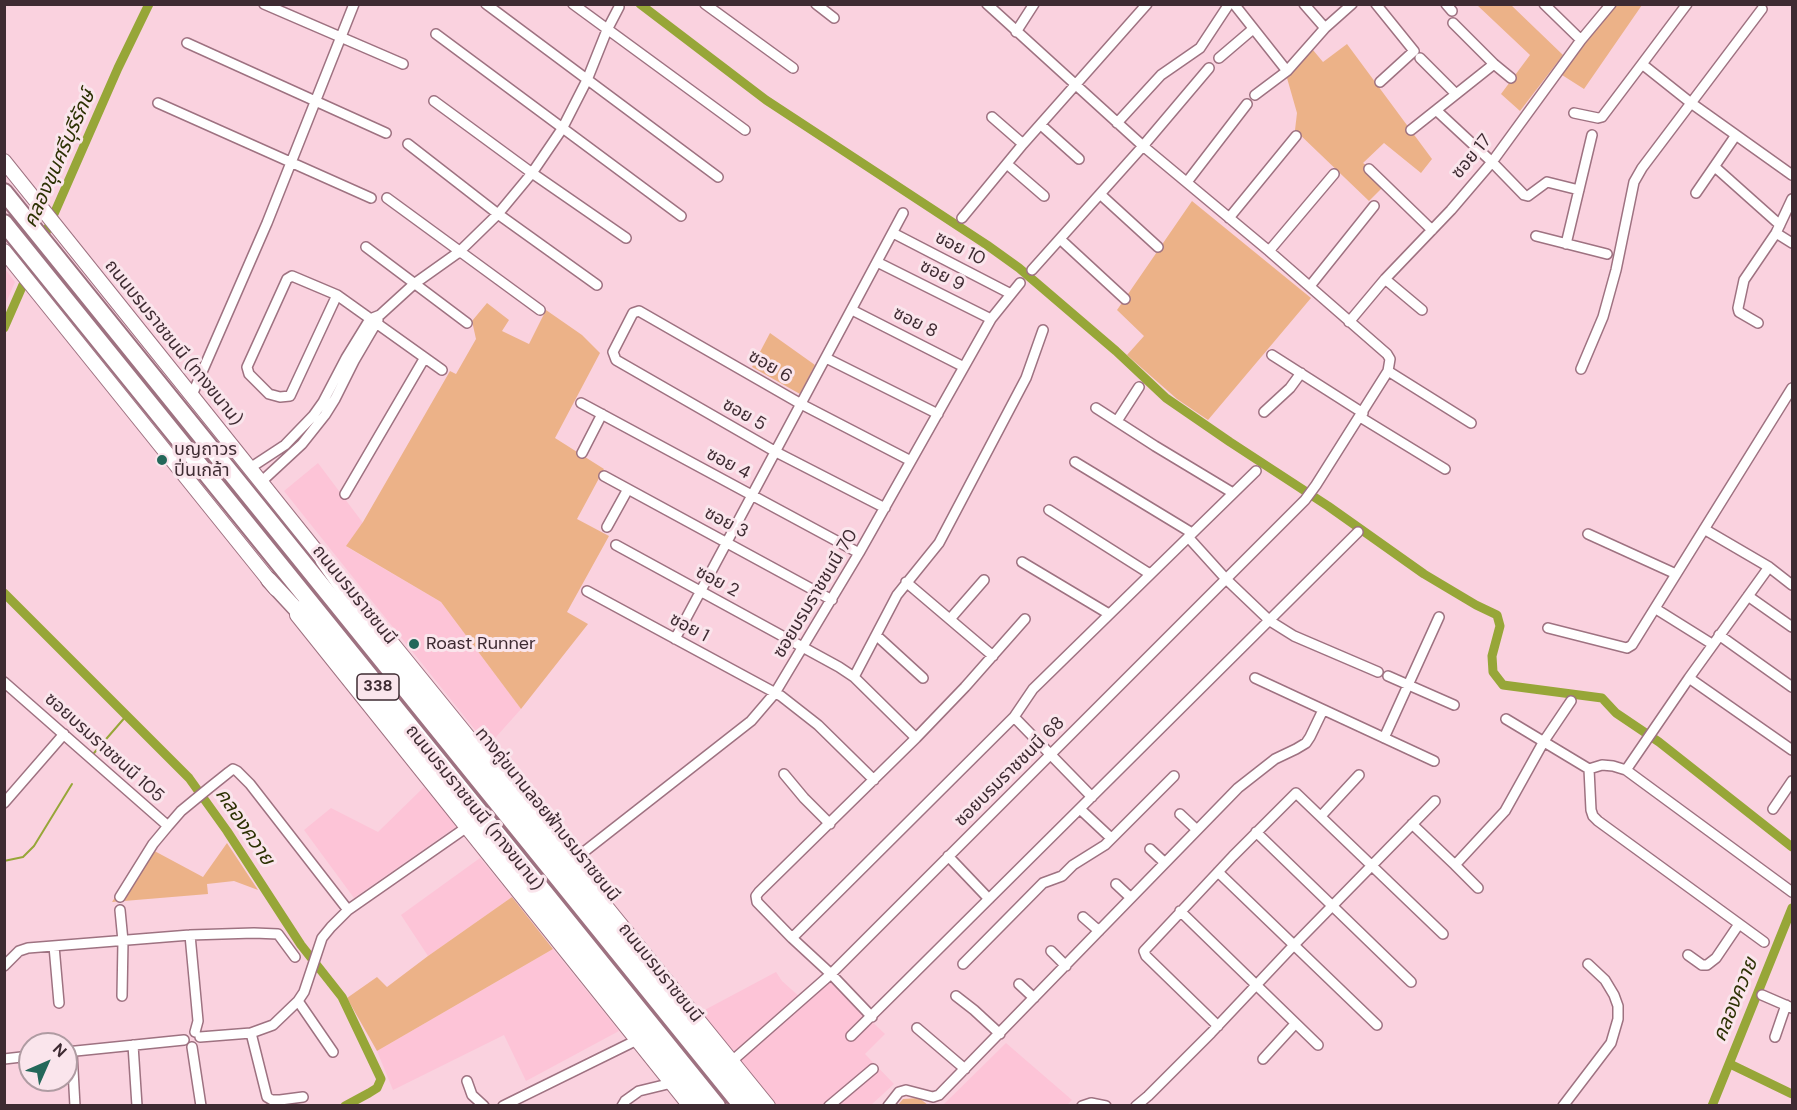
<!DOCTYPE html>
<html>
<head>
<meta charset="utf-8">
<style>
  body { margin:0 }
  #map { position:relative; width:1797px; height:1110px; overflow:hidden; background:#fad2df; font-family:"DM Sans",sans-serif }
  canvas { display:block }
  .frame { position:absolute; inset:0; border:6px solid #3e2b32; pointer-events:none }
  .north { position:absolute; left:18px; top:1032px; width:60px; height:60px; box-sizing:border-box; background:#fae5ec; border:2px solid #af9ba2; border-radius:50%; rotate:45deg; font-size:16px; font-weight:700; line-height:24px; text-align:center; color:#3e2b32 }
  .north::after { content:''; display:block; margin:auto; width:21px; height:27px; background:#24685a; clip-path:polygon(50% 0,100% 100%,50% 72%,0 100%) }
</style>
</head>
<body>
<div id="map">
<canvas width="1797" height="1110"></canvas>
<div class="frame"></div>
<div class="north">N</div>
</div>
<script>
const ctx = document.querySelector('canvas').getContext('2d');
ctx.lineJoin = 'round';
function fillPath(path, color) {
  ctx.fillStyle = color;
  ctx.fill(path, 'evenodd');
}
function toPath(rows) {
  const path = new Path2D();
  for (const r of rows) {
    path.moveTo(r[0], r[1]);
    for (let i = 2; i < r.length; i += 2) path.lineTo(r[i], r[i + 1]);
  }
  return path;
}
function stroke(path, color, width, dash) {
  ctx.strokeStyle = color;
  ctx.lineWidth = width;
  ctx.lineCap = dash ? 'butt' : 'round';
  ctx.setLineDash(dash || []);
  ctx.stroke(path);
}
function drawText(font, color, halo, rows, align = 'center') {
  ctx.font = font + ' "DM Sans","Noto Sans Thai",sans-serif';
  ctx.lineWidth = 6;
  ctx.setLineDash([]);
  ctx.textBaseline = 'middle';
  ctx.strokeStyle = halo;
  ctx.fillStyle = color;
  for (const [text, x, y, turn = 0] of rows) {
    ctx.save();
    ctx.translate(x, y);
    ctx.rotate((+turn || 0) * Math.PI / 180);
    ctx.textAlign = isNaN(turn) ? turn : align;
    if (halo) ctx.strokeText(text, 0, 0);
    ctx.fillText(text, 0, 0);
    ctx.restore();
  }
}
fillPath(toPath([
  [5,269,15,282,5,305],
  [318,463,363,523,347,547,441,602,521,709,488,746,284,491],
  [424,787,457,826,354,898,304,830,331,808,378,832],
  [480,858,512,897,428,956,401,915],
  [553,949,619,1031,526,1081,504,1035,393,1090,377,1051],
  [776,972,782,981,801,998,823,975,885,1034,865,1054,894,1084,871,1105,772,1105,699,1013],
  [1006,1043,1072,1100,1066,1106,943,1105]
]), '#fdc4d7');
fillPath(toPath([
  [1477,5,1511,5,1563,55,1520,111,1501,94,1530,55],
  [1613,5,1642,5,1584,89,1562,75],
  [1347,44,1432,159,1421,173,1384,143,1363,163,1389,181,1369,201,1295,130,1297,113,1287,78,1313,50,1323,62],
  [1192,201,1311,298,1208,420,1177,399,1127,355,1144,336,1117,310],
  [487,303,509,320,502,331,529,344,546,310,582,335,600,353,555,438,604,469,577,519,609,536,567,612,588,624,521,709,441,602,346,546,363,522,450,371,456,374,476,339,472,321],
  [770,333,815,365,800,394,752,367],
  [227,843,258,890,234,881,207,884,208,894,112,902,147,847,203,877],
  [512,897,553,949,377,1051,347,998,377,977,387,987,428,956],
  [919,1098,928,1105,898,1105,903,1099]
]), '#ecb288');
stroke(toPath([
  [94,753,127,715],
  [4,861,23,857,34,846,72,784]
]), '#97a638', 2);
stroke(toPath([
  [640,4,766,100,987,245,1019,268,1116,351,1166,398,1230,442,1328,506,1424,574,1476,605,1497,615,1500,626,1492,656,1493,672,1503,685,1602,698,1616,713,1659,742,1792,847],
  [4,328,118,68,149,4],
  [4,593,189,778,227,831,301,945,342,997,381,1079,377,1088,369,1093,345,1106],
  [1730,1064,1792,1094],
  [1712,1106,1792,908]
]), '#97a638', 9);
const street = toPath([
  [264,4,403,64],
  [486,4,718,177],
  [573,4,745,130],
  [705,4,793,68],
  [816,4,834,18],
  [1234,4,1287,71],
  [1304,4,1325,28],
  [1376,4,1414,51,1380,82],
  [1446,4,1452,11],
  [1544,4,1581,40],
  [1687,4,1642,64,1691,103,1792,175],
  [1453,23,1494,64,1511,78],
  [1016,32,1034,4],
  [436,34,681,216],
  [187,43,386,133],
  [1219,58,1253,29],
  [1420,58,1456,94],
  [1255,95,1287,71,1325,28,1352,4],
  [434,101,532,173,626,238],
  [158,103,371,198],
  [1436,110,1492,162,1524,195,1528,196,1547,182,1579,190],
  [1574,113,1598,118,1602,117,1642,64],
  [992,117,1023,144],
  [1117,123,1161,75,1200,48,1229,4],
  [1041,125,1079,159],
  [1411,130,1494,64],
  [408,144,498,214,597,285],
  [1007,164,1044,196],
  [1715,167,1780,225],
  [1369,169,1432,230],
  [1187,182,1247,104],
  [1696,193,1736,135],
  [1100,194,1158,247],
  [387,198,540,310],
  [962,218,1023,144,1147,4],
  [1229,218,1296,136],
  [893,233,1011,294],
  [1776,233,1792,243],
  [1536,236,1607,254],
  [1060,239,1125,299],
  [1566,244,1592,135],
  [366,247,467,323],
  [1269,251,1334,174],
  [877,262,991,319],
  [1032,270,1143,146,1209,68],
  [1385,279,1422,310],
  [1310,286,1374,206],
  [337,295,290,396,280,397,269,394,249,374,247,367,287,279,292,276,337,295,442,370],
  [852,310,964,367],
  [1349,322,1385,279,1451,210,1492,162,1581,40,1611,4],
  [1758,323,1739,312,1738,308,1744,280,1776,233,1792,199],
  [1272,355,1363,413],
  [826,358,938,414],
  [1581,369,1603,317,1616,270,1634,182,1642,168,1762,9],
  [1388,371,1471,423],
  [192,395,267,223,354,4],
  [581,403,859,553],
  [1096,408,1155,446,1233,493],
  [1264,412,1290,388,1301,373],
  [1360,417,1445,469],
  [1117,421,1139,387],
  [582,453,602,414],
  [1075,462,1192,533],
  [250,468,285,445,313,416,323,402,346,358,370,319,380,315,414,284,459,252,498,214,532,173,562,129,587,80,607,30,619,7],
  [604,476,832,600],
  [261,482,302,444,325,415,335,399,354,361,378,320],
  [345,494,424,359],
  [885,508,776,452,616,360,613,352,633,313,639,311,801,404,911,461],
  [1049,510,1150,574],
  [607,527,628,489],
  [1704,529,1769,567,1792,585],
  [1588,534,1676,574],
  [1188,537,1226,579,1270,621,1294,636,1378,672],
  [616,545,839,667,854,677,916,738],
  [1022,562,1109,614],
  [906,582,993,656],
  [587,591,781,696,818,725,874,780],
  [1748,596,1792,627],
  [1656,609,1712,644],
  [950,619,984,580],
  [1548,628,1619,646,1627,648,1632,645,1792,388],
  [876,635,923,678],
  [1719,635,1792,687],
  [675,639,903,213],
  [1388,676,1454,705],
  [854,677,897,595,939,543,1026,378,1043,330],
  [1255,678,1434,761],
  [1689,678,1792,750],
  [4,682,168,826,181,811,209,788,229,772,233,769,237,771,250,784,348,910],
  [1014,717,1092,797],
  [1506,719,1589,769,1602,765,1613,766,1626,770,1792,892],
  [1384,738,1439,617],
  [1589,769,1591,810,1593,816,1598,821,1764,942],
  [1626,770,1689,678,1769,567],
  [784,774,804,798,830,824],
  [4,803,64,734],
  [1080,809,1111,838],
  [1773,809,1792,781],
  [1180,814,1197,830],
  [1321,816,1359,775],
  [1412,824,1455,865,1505,811,1544,741,1571,701],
  [1256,832,1411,982],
  [1150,849,1165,863],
  [948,856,989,899],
  [571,862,751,721,775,693,859,553,991,319,1020,283],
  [1455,865,1478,888],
  [1218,872,1377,1025],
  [1116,884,1131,898],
  [120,897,153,844,168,826],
  [120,910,123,941,122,996],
  [1180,911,1318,1045],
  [1083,917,1099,931],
  [190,935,198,1021,195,1032],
  [792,938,757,902,756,896,759,892,916,738,965,687,1025,619],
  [54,946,59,1003],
  [1051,951,1066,966],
  [1688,955,1702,965,1707,965,1716,958,1739,924],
  [963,964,1043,883,1062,876,1073,865,1105,845,1174,776],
  [4,966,19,951,28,948,190,935,254,933,278,934,295,957],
  [1019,984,1034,998],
  [1762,995,1792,1008],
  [956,996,974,1010,1000,1034],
  [298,1001,333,1052],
  [872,1017,831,974,792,938,1014,717,1033,689,1256,471],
  [1218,1026,1146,956,1144,951,1233,856,1296,793,1443,934],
  [917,1028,965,1069],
  [251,1033,267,1097,272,1100,280,1100,303,1097],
  [851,1036,1358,532],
  [200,1037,251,1033,273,1025,298,1001,304,992,322,938,331,927,348,910,467,827],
  [1775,1037,1786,1005],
  [133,1045,137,1106],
  [192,1047,201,1106],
  [66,1052,184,1040],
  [72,1052,75,1106],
  [4,1059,30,1056],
  [1263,1059,1295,1024],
  [732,1061,831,974,1305,500,1316,485,1388,371,1390,359,1387,354,1269,251,1143,146,987,4],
  [467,1081,472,1095,484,1106],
  [503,1106,637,1040],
  [622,1106,625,1101,639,1091,672,1083],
  [829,1106,873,1069],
  [888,1106,899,1092,906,1090,933,1097,939,1095,1238,788,1275,759,1296,749,1306,743,1310,737,1323,710],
  [1082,1106,1091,1103,1106,1106],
  [1136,1106,1148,1096,1211,1033,1294,945,1435,801],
  [1563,1106,1611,1043,1618,1019,1618,1006,1614,995,1605,980,1588,964]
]);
const secondary = toPath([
  [4,161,329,567],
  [4,251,276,589],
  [353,595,768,1106],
  [297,615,690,1106]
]);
const primary = toPath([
  [323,560,356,607],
  [269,580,307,621],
  [344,602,387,647,757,1106],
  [304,607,375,701,703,1106]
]);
const highway = toPath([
  [4,192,742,1106],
  [4,223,717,1106]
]);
stroke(street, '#9e7281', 12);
stroke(secondary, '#9e7281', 16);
stroke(primary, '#9e7281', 18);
stroke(highway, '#9e7281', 20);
stroke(street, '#fff', 9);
stroke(secondary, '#fff', 14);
stroke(primary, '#fff', 15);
stroke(highway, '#fff', 16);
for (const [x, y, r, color] of [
  [162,460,6,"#24685a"],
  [414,644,6,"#24685a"]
]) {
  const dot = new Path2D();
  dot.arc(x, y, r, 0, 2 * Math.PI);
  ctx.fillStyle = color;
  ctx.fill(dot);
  stroke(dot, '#fae5ec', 2);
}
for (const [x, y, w] of [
  [378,687,42]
]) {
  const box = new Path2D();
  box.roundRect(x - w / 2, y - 13, w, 26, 4.5);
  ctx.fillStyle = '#fae5ec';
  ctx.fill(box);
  stroke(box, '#3e2b32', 1.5);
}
drawText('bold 16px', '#3e2b32', null, [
  ["338",378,687]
]);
drawText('18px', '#3e2b32', '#fae5ec', [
  ["ซอย 17",1472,157,-50],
  ["ซอย 10",960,249,27],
  ["ซอย 9",942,276,27],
  ["ซอย 8",915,323,27],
  ["ถนนบรมราชชนนี (ทางขนาน)",173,343,51],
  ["ซอย 6",770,367,30],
  ["ซอย 5",744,415,30],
  ["ซอย 4",728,464,28],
  ["ซอย 3",726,523,28],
  ["ซอย 2",717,582,28],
  ["ซอยบรมราชชนนี 70",816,594,-59],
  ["ถนนบรมราชชนนี",354,595,51],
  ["ซอย 1",689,628,28],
  ["ซอยบรมราชชนนี 105",104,748,42],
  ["ซอยบรมราชชนนี 68",1010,772,-45],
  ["ถนนบรมราชชนนี (ทางขนาน)",474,808,51],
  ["ทางคู่ขนานลอยฟ้าบรมราชชนนี",547,815,51],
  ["ถนนบรมราชชนนี",660,973,51]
]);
drawText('18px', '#3e2b32', '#fae5ec', [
  ["บุญถาวร",174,450],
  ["ปิ่นเกล้า",174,471],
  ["Roast Runner",426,644]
], 'left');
drawText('italic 20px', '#2c3103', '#fae5ec', [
  ["คลองขุนศรีบุรีรักษ์",60,159,-66],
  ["คลองควาย",244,827,56],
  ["คลองควาย",1736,1000,-68]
]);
</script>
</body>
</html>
